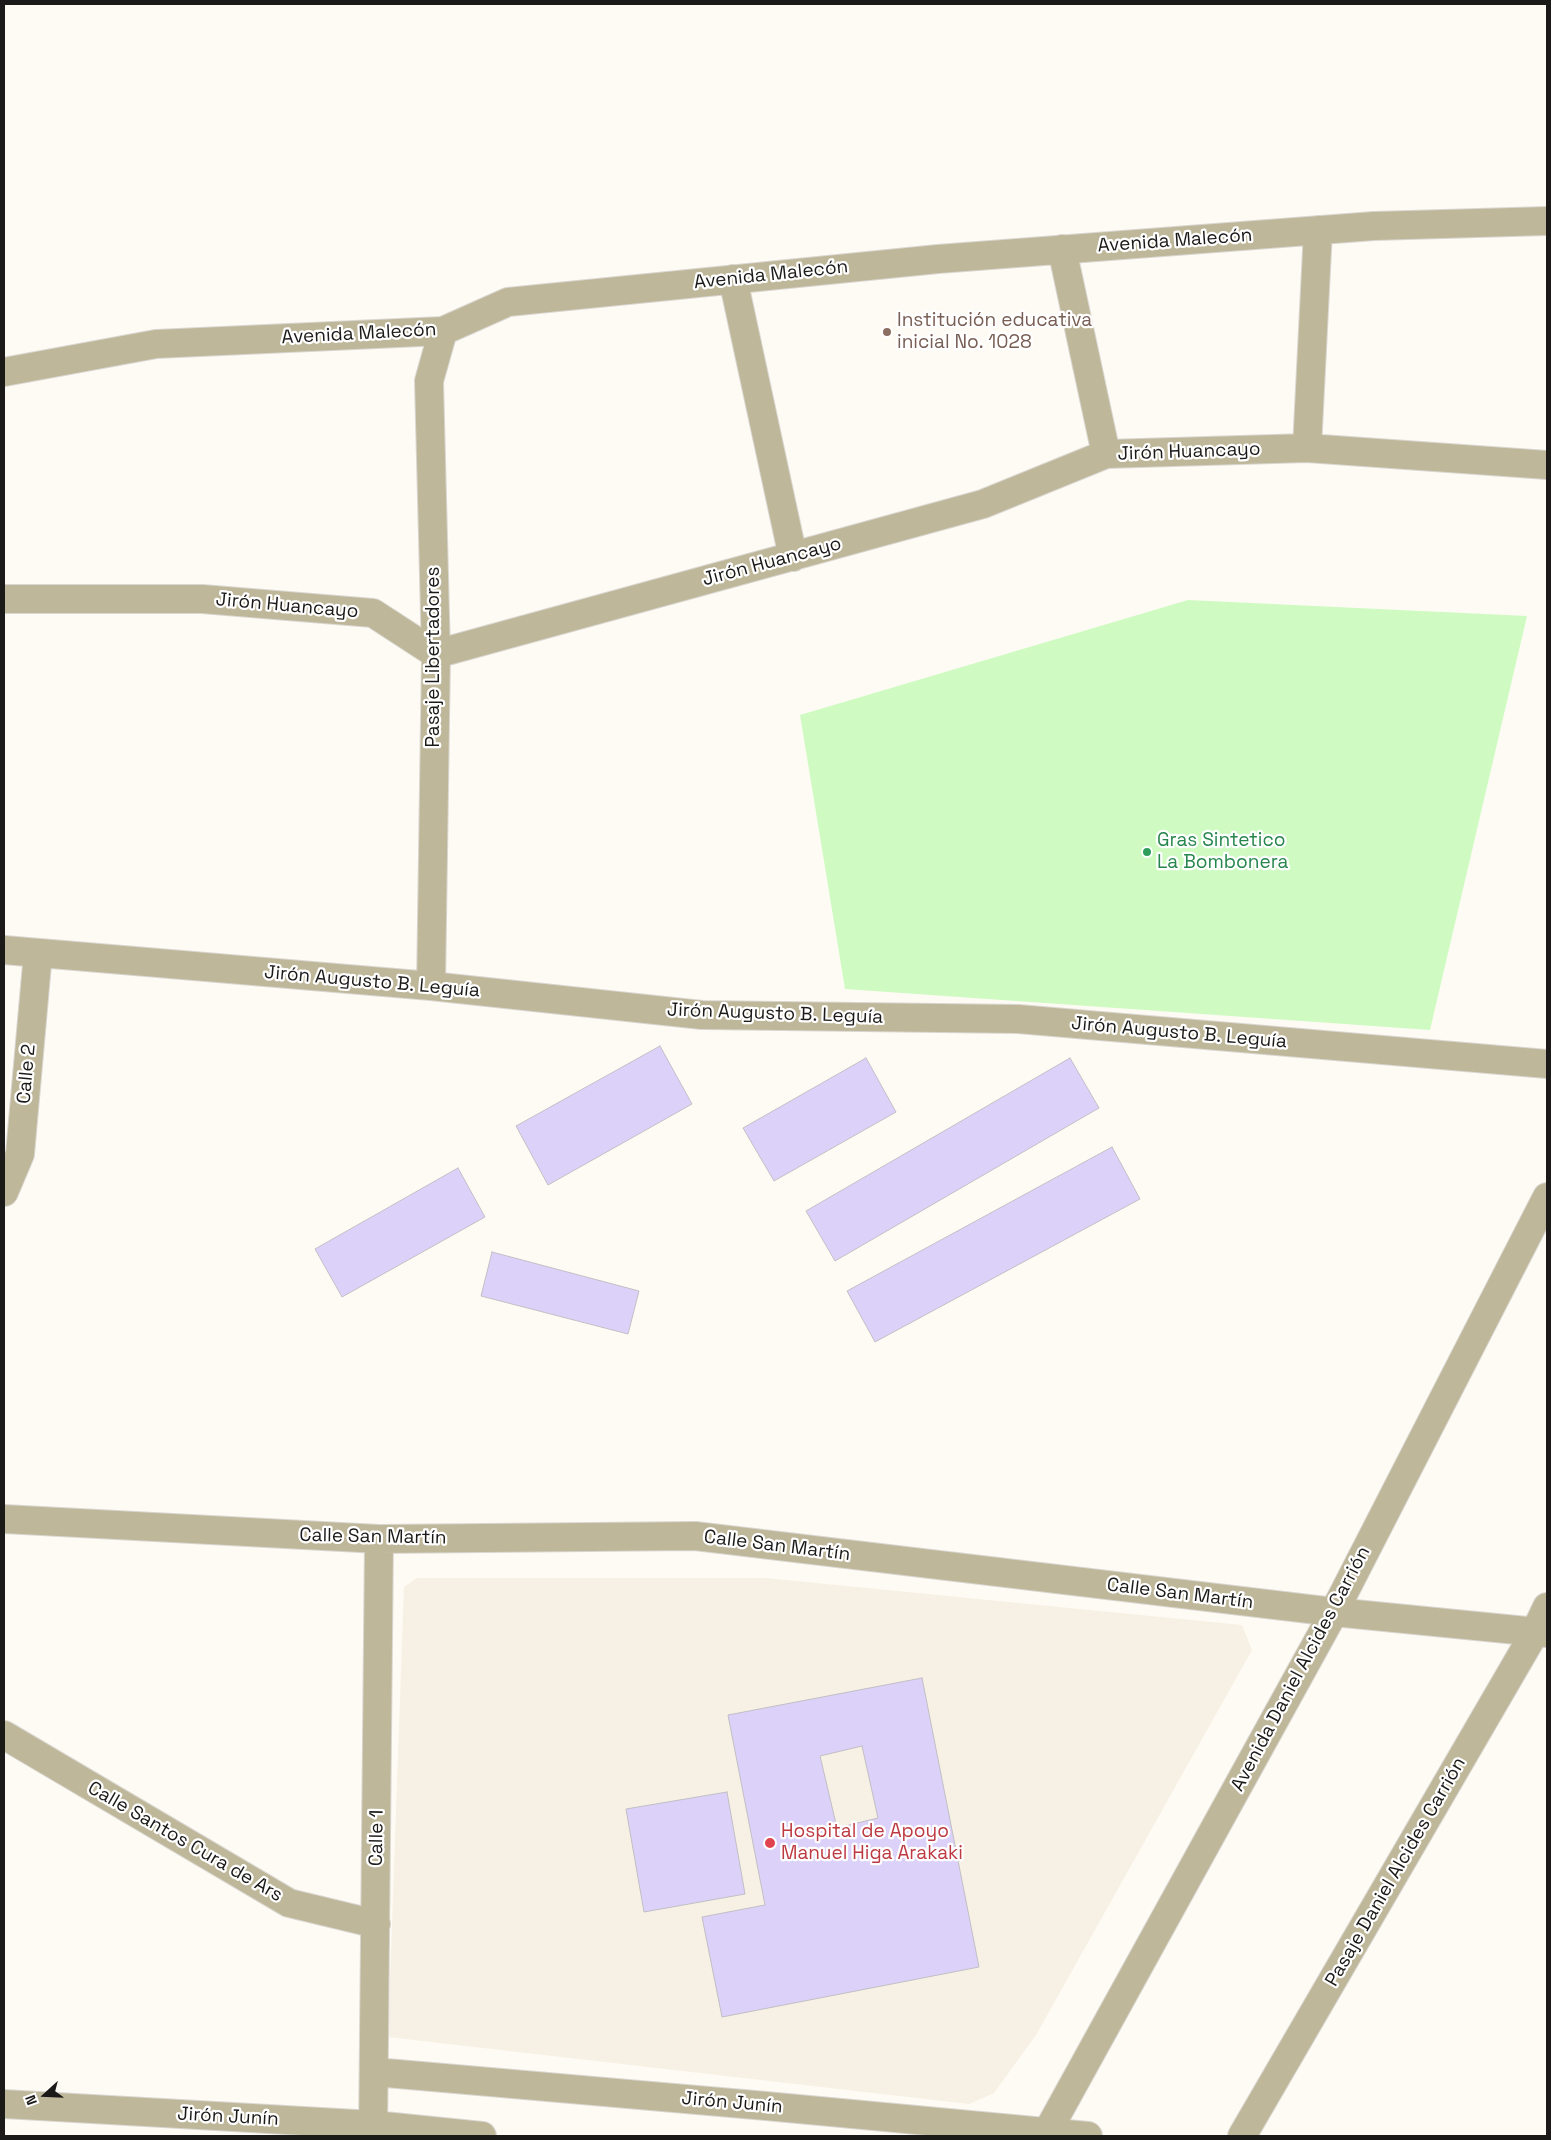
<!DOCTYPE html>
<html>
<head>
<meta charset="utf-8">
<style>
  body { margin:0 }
  #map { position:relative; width:1551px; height:2140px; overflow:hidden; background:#fefbf5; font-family:"Space Grotesk",sans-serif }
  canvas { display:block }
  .frame { position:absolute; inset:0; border:5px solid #1b1a18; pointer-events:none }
  .north { position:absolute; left:20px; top:2070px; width:50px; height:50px; -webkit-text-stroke:4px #fff; paint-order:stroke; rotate:250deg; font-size:14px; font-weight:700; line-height:20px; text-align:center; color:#1b1a18 }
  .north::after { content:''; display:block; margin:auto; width:18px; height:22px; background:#1b1a18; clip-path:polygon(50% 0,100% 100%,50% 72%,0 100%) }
</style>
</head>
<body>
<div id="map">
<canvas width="1551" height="2140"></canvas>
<div class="frame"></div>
<div class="north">N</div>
</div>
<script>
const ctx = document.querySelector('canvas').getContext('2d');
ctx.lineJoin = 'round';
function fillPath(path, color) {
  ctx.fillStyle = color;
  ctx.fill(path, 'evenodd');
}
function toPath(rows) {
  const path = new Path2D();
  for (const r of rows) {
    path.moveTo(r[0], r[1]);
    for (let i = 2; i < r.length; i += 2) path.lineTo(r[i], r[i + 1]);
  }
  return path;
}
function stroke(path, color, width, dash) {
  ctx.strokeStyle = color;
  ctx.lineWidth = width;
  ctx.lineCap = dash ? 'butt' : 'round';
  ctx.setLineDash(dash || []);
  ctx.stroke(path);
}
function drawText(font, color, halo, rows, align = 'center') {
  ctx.font = font + ' "Space Grotesk",sans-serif';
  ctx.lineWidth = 4.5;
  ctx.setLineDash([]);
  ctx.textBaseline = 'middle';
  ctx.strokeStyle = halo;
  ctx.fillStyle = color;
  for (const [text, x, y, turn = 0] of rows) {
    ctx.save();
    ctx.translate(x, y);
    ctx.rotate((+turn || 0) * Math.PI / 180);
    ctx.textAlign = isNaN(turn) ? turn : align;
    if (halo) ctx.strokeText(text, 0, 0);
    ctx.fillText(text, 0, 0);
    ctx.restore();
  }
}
fillPath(toPath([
  [417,1578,765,1578,1242,1625,1252,1650,1036,2035,994,2093,969,2104,388,2037,404,1587]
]), '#f7f0e4');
fillPath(toPath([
  [1188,600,1527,616,1430,1030,845,989,800,715]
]), '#cffbc2');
const building = toPath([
  [660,1046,692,1104,548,1185,516,1126,660,1046],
  [866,1058,896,1112,774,1181,743,1128,866,1058],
  [1070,1058,1099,1108,835,1261,806,1211,1070,1058],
  [1112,1147,1140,1199,875,1342,847,1291,1112,1147],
  [458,1168,485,1217,342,1297,315,1249,458,1168],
  [492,1252,639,1291,628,1334,481,1296,492,1252],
  [922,1678,979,1967,722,2017,702,1917,765,1905,728,1715,922,1678],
  [862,1746,878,1818,837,1828,820,1756,862,1746],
  [727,1792,745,1894,644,1912,626,1809,727,1792]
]);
fillPath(building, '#dcd2f9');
stroke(building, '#c1bfc5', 1);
const street = toPath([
  [1062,249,1106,454],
  [733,279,793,557],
  [4,372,156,344,443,331,508,302,938,259,1374,226,1547,221],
  [1307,448,1318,230],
  [4,599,202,599,373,613,436,654,983,504,1106,454,1307,448,1547,465],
  [4,950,431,986,702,1015,1018,1019,1547,1064],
  [431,986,436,654,429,381,443,331],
  [4,1192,20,1154,38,953],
  [4,1519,379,1539,695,1536,1334,1612,1547,1633],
  [4,1735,289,1903,376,1924],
  [375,2072,766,2106,1088,2136],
  [4,2104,374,2125,482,2136],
  [373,2136,379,1539],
  [1045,2136,1334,1612,1547,1197],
  [1242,2136,1535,1632,1547,1607]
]);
stroke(street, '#dad7d2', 30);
stroke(street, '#bfb799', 28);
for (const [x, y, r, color] of [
  [887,332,5,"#8d6e63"],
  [1147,852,5,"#2e9e5b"],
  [770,1843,6,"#e0444e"]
]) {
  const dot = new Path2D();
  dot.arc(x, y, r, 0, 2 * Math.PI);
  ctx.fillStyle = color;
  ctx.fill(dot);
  stroke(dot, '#fff', 2);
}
drawText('19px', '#1b1a18', '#fff', [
  ["Avenida Malecón",1175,241,-4],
  ["Avenida Malecón",771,275,-6],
  ["Avenida Malecón",359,334,-3],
  ["Jirón Huancayo",1189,452,-2],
  ["Jirón Huancayo",772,562,-15],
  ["Jirón Huancayo",287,606,5],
  ["Pasaje Libertadores",434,657,-90],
  ["Jirón Augusto B. Leguía",372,982,5],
  ["Jirón Augusto B. Leguía",775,1014,2],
  ["Jirón Augusto B. Leguía",1179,1033,5],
  ["Calle 2",27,1074,-85],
  ["Calle San Martín",373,1537,1],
  ["Calle San Martín",777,1546,7],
  ["Calle San Martín",1180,1594,7],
  ["Avenida Daniel Alcides Carrión",1301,1669,-62],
  ["Calle 1",377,1838,-89],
  ["Calle Santos Cura de Ars",185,1842,30],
  ["Pasaje Daniel Alcides Carrión",1396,1872,-60],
  ["Jirón Junín",732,2103,5],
  ["Jirón Junín",228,2117,3]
]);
drawText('19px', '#785e54', '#fff', [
  ["Institución educativa",897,321],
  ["inicial No. 1028",897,343]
], 'left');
drawText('19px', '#27864d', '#fff', [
  ["Gras Sintetico",1157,841],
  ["La Bombonera",1157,863]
], 'left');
drawText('19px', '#be3a42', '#fff', [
  ["Hospital de Apoyo",781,1832],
  ["Manuel Higa Arakaki",781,1854]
], 'left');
</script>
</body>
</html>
